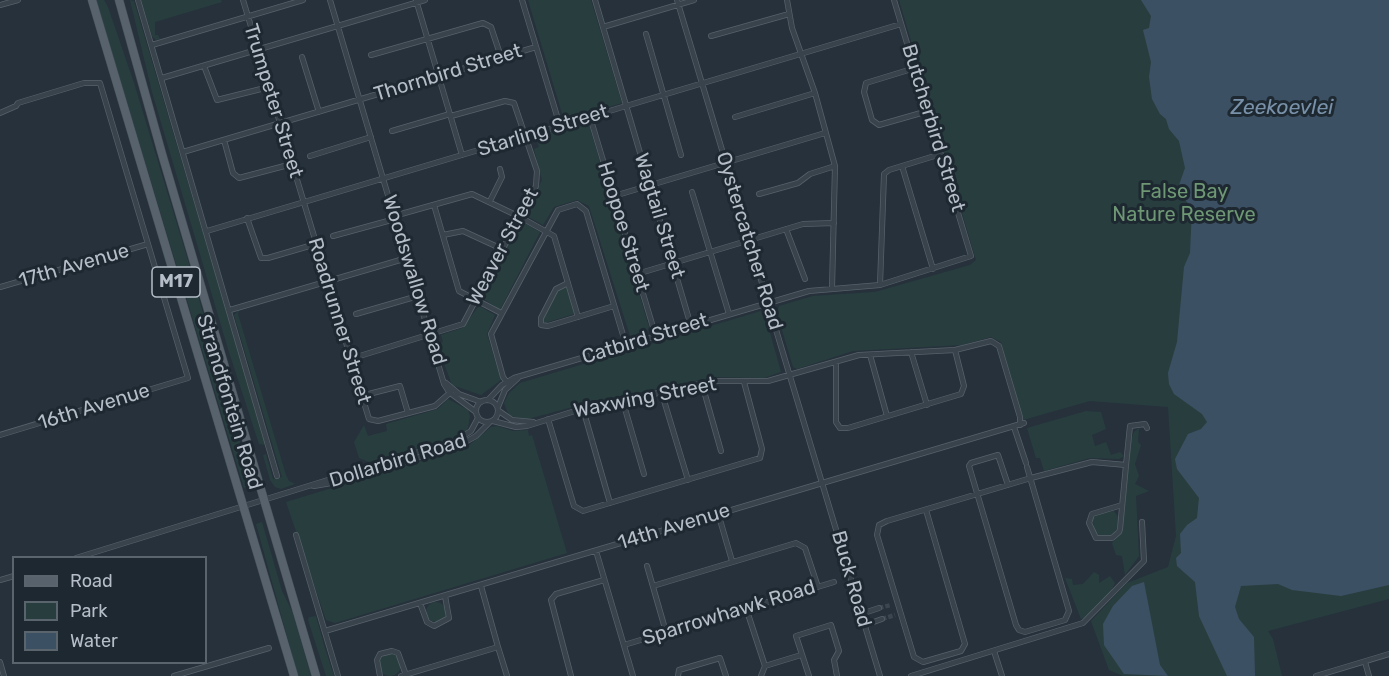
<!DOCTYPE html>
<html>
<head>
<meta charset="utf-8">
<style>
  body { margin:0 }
  #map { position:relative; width:1389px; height:676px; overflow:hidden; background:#26313c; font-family:Rubik,sans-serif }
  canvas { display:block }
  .legend { position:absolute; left:12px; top:556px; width:195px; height:108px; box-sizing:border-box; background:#1e2831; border:2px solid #5a646d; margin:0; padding:8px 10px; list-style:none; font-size:18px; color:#b5bec8 }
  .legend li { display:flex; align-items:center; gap:12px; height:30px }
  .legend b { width:30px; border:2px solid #5a646d }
</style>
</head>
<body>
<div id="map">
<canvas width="1389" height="676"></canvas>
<ul class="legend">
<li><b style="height:8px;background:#57626c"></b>Road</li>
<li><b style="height:16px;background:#283e3e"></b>Park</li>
<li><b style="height:16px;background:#3c5064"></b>Water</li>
</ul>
</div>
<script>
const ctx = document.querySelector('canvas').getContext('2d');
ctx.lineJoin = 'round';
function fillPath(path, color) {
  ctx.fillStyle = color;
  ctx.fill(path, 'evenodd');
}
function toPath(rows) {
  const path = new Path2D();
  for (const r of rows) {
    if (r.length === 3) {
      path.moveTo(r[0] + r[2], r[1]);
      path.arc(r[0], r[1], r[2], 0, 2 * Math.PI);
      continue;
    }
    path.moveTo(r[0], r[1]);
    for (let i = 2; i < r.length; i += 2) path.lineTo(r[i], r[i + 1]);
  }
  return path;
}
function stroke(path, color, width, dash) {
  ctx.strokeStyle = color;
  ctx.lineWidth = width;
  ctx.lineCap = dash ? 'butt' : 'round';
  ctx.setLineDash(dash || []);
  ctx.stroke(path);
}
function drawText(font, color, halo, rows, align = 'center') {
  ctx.font = font + ' Rubik,sans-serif';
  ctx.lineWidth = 6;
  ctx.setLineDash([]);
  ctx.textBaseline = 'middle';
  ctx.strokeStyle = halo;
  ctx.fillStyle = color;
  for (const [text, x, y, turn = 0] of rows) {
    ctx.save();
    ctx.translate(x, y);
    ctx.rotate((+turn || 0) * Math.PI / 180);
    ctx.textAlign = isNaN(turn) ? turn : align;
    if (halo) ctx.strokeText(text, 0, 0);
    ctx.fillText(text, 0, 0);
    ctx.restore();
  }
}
fillPath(toPath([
  [96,0,104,0,108,7,134,83,187,257,252,484,244,488],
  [130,0,134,1,266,445,259,444,228,349,152,92],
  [141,0,221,0,222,2,155,22,155,35,158,35,160,39,156,40,152,36],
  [528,0,591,0,622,103,564,120],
  [899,0,1389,0,1389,599,1268,631,1273,639,1282,676,1123,676,1109,670,1091,621,1127,583,1168,567,1176,536,1168,407,1090,401,1023,420,1001,342,991,337,962,345,853,351,797,369,793,367,777,313,779,306,813,296,875,292,970,265,976,260],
  [583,123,589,125,649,327,646,334,631,339,589,206,577,200,554,207,543,225,525,215,542,180,534,149,539,147,535,136],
  [521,221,540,232,500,310,481,297],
  [563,287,568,288,574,314,545,323,543,320,559,289],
  [479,306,495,315,487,334,501,380,481,395,452,385,437,344,443,342,441,335,462,328],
  [240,309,238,314,286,475,289,481,295,484,281,489,275,487,270,480,263,455,266,454,273,479,282,477,234,315],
  [761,311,765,315,781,372,764,378,714,377,580,405,528,419,510,416,507,411,504,403,509,393,520,383],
  [448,399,468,410,470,416,468,428,464,433,455,438,369,462,359,458,354,442,364,425,368,436,387,431,386,424,438,409],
  [1086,411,1101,412,1106,429,1092,435,1095,446,1106,442,1111,455,1120,452,1124,456,1119,459,1090,458,1044,471,1040,458,1036,458,1027,428],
  [497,426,513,431,528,430,529,436,532,435,567,553,335,623,326,620,286,502,467,447,491,427],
  [1139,428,1138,442,1141,445,1135,464,1139,476,1135,484,1149,491,1136,496,1139,556,1125,575,1122,556,1116,555,1112,543,1122,532,1131,440,1134,432],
  [1114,511,1119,518,1116,531,1111,535,1099,536,1095,532,1092,517,1095,514],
  [262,522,282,591,292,611,311,676,298,676,256,524],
  [1094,572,1099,575,1099,583,1110,576,1115,583,1108,597,1087,617,1081,619,1065,578,1072,579,1073,585,1083,584],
  [436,612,10],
  [316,616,324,645,334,676,326,676,308,620,309,617],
  [390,665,11]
]), '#283e3e');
fillPath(toPath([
  [1141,0,1389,0,1389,585,1341,596,1292,590,1278,584,1241,586,1235,607,1239,619,1254,637,1255,676,1227,676,1199,616,1195,582,1177,566,1176,558,1181,553,1180,534,1187,525,1197,518,1199,498,1177,469,1175,459,1188,434,1201,429,1207,422,1202,414,1174,394,1169,384,1168,373,1177,342,1184,267,1190,253,1192,209,1181,194,1179,185,1185,168,1179,141,1169,129,1166,119,1160,114,1152,99,1149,77,1151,62,1143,30,1149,28,1151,16],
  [1144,582,1160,665,1168,676,1124,674,1104,645,1103,624,1113,606,1132,586]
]), '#3c5064');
stroke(toPath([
  [879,608,891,605],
  [882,619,895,615]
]), '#3b4651', 4.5, [4.5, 2]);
const minor = toPath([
  [138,0,277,476],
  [243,0,369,419,378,421,435,406,453,390],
  [330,0,444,384,449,392,476,412],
  [416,0,462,155],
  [522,0,560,126],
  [595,0,691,326],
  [677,0,880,676],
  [787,0,792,28,815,93,835,166,832,288],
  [0,5,18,0],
  [603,27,694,0],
  [646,34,681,155],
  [711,36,789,14],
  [152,45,303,0],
  [371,55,483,23,491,27,501,57],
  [302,57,319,112],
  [204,66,217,100,269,87],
  [915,68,866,83,864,92,872,120,879,125,928,111],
  [162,78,425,0],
  [0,113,16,106,18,103,84,83,100,83,188,378,0,435],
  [590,117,656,337],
  [735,117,815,93],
  [392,131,450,114],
  [224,140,233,173,239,178,292,164],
  [183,152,536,47],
  [310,156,371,137],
  [902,166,933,269],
  [692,192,729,314],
  [759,194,798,183,810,174,835,166],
  [614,196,825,133],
  [490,201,502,177,500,169],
  [434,205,459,291,501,313],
  [394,216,472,194,520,217,554,236,578,317],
  [247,218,261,258,268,258,316,244],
  [786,229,805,279],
  [207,231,901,24],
  [443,235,463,231,502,249],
  [333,236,395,219],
  [637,274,803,224,834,223],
  [568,283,556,289,541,318,541,325,548,326,614,306],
  [880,285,884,174,889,170,941,154],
  [0,287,148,244],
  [230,310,407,258],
  [356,314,418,296],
  [911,352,927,405],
  [870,355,887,416],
  [350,359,463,324,536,186,537,171,514,103,505,101,451,116],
  [836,362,836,422,840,428,848,428,961,394,964,386,955,350],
  [446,383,459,394,481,402],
  [702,384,721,451],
  [509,385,503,377,491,334,558,210,577,204,586,211,626,345],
  [662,394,688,480],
  [361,396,400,386,408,413],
  [487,411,11],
  [488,400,502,385,514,378,809,291,880,285,971,256,894,0],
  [623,402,644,474],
  [498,407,505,390,518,378],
  [583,409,610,503],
  [499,411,512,420,533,422],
  [548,419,574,506,583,511,760,458,762,449,744,382],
  [493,421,516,427,527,426,575,411,714,381,768,381,859,355,955,350,991,341,999,346,1020,417,1020,425],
  [1014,427,1026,463],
  [1126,465,1130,426,1145,424,1147,428],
  [1008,485,998,455,971,463,969,466,1016,625,1019,630,1025,632,1065,620,1069,611,1027,467],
  [314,486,337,482,460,445,476,436,489,423],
  [926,510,965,644,961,651,923,662,914,657,877,535,879,525,887,521,1031,478,1092,462,1126,465,1120,529,1119,532,1112,538,1096,538,1089,523,1092,514,1122,505],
  [718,513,732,561],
  [296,535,338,676],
  [596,551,633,676],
  [76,558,457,440,471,431,478,418],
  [647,566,666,632],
  [0,580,14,576],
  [653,586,796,543,805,548,818,587],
  [420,603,427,622,434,626,449,618,445,596],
  [746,608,765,666],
  [861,614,879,608],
  [865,625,882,619],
  [325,631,1024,423],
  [624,645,834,582],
  [498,647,507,676],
  [994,651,1002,676],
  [0,662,4,676],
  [1365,662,1369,676],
  [174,676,269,648],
  [380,676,377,660,380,654,392,651,398,653,406,675],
  [401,676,498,647,481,586],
  [571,676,551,600,556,594,604,580],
  [678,676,679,670,720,658,726,676],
  [761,676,765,666,801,655],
  [809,676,796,636,831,625,839,651,834,660,837,676],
  [911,676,1083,623,1144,561,1142,522],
  [1316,676,1389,654]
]);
const primary = toPath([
  [92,0,294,676],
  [119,0,162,154,316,676]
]);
stroke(minor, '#57616a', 6);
stroke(primary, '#424c55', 9);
stroke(minor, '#39434c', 4.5);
stroke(primary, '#57626c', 8);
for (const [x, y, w] of [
  [176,282,48]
]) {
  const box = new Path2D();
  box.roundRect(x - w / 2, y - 15, w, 30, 4.5);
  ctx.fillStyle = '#1e2831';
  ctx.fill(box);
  stroke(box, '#b5bec8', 1.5);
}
drawText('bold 18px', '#b5bec8', null, [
  ["M17",176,282]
]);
drawText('20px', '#b5bec8', '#1e2831', [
  ["Thornbird Street",448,73,-17],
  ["Trumpeter Street",273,101,73],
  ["Butcherbird Street",933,128,73],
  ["Starling Street",543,131,-17],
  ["Wagtail Street",659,216,73],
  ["Hoopoe Street",623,227,73],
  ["Oystercatcher Road",749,241,73],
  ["Weaver Street",503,247,-62],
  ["17th Avenue",74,266,-16],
  ["Woodswallow Road",414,280,73],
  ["Roadrunner Street",339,321,73],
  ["Catbird Street",645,339,-17],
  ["Waxwing Street",645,398,-11],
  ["Strandfontein Road",229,402,73],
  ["16th Avenue",94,407,-17],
  ["Dollarbird Road",398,461,-17],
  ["14th Avenue",674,527,-17],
  ["Buck Road",851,579,74],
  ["Sparrowhawk Road",729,613,-17]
]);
drawText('20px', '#6e9774', '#1e2831', [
  ["False Bay",1184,192],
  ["Nature Reserve",1184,215]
]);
drawText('italic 21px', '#7891a9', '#1e2831', [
  ["Zeekoevlei",1282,108]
]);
</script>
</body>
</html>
